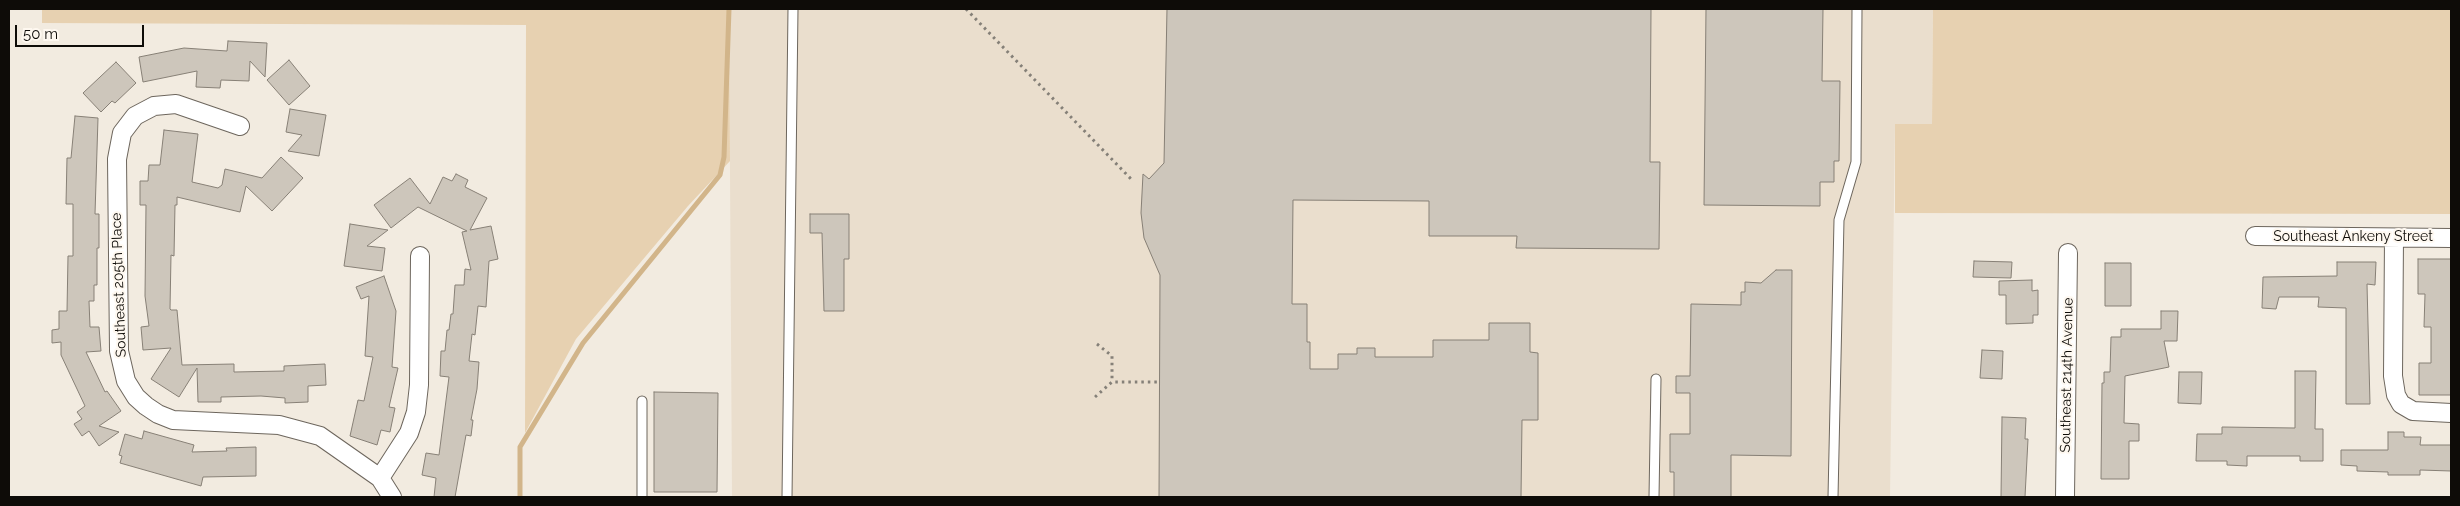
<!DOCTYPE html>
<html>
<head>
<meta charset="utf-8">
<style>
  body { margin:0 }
  #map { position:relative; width:2460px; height:506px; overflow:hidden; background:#f2ebe0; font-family:Raleway,sans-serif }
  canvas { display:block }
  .frame { position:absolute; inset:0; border:10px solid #0e0c08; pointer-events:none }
  .scale { position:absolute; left:15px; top:25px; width:129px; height:22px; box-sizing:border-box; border:2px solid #0e0c08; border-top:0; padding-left:6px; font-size:15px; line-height:18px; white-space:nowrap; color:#0e0c08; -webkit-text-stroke:4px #fef8f0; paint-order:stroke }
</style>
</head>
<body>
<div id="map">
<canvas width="2460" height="506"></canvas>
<div class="frame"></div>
<div class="scale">50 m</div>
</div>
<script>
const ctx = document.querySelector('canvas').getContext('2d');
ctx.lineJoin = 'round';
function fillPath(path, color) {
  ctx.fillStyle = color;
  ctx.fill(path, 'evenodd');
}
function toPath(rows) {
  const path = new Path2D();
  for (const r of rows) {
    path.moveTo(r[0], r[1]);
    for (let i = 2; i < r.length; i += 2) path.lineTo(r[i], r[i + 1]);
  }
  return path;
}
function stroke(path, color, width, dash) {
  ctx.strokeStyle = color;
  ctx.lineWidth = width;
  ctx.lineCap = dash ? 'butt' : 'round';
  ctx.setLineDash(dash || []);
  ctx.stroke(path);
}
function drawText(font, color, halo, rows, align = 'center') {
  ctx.font = font + ' Raleway,sans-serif';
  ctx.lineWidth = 4;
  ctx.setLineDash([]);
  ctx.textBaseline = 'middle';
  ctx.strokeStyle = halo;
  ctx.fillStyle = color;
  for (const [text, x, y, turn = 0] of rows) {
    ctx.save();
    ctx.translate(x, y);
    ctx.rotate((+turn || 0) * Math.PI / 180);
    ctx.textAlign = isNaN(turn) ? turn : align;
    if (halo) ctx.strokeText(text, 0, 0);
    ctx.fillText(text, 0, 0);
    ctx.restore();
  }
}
fillPath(toPath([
  [729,9,1933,9,1932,125,1895,125,1890,497,732,497]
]), '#eadecd');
fillPath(toPath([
  [42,9,729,9,730,161,688,206,576,339,525,433,526,25,42,23],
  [1933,9,2451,9,2451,214,1895,213,1895,124,1932,124]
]), '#e7d1b1');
stroke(toPath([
  [520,497,520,447,583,343,720,175,724,157,729,9]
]), '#d2b58a', 5);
const building = toPath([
  [1167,9,1651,9,1650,162,1660,162,1659,249,1516,248,1517,236,1429,236,1429,201,1293,200,1292,304,1307,304,1307,342,1310,342,1310,369,1338,369,1338,354,1357,354,1357,348,1375,348,1375,357,1433,357,1433,340,1489,340,1489,323,1530,323,1530,352,1538,353,1538,420,1522,420,1521,497,1159,497,1160,275,1144,238,1141,213,1143,174,1149,179,1164,163,1167,9],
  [1706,9,1823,9,1822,81,1840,81,1839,161,1834,161,1834,182,1820,182,1820,206,1704,205,1706,9],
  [228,41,267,43,265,77,250,61,249,81,221,80,220,88,196,87,197,71,143,82,139,57,184,48,227,51,228,41],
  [289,60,310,86,289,105,267,80,289,60],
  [116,62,136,83,115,103,112,101,101,112,83,93,116,62],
  [290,109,326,115,319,156,288,151,302,135,286,132,290,109],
  [75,116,98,118,95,214,99,214,99,248,97,248,97,285,94,285,94,301,89,301,90,327,99,327,101,351,86,352,105,392,107,391,121,411,99,426,119,432,99,446,89,431,82,436,74,424,82,419,77,412,85,406,61,355,61,342,52,343,52,330,59,329,59,311,67,311,68,256,73,256,73,204,66,204,67,158,71,158,75,116],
  [164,130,198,134,192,182,218,188,222,185,225,169,262,178,281,157,303,178,272,211,246,186,240,212,177,197,177,205,175,205,174,256,171,255,170,309,171,310,177,310,182,365,234,364,234,372,284,371,284,366,325,364,326,385,308,386,308,402,285,403,285,398,261,396,221,397,221,402,198,402,197,368,179,397,151,379,171,348,143,350,141,327,149,326,145,296,146,205,140,205,140,181,148,181,149,165,160,165,164,130],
  [456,174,468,180,465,187,487,198,470,230,491,226,498,259,489,261,486,307,478,306,475,335,472,334,469,361,479,362,477,389,471,420,473,420,471,436,466,435,455,497,434,497,436,478,422,475,426,453,439,455,449,377,440,376,441,351,445,351,447,330,449,330,451,314,453,314,455,285,464,285,465,269,471,270,462,232,467,231,418,207,391,228,374,205,410,178,430,204,443,177,452,181,456,174],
  [810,214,849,214,849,259,844,259,844,311,824,311,822,233,810,233,810,214],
  [350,224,388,230,367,246,385,248,382,271,344,266,350,224],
  [2418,259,2451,259,2451,395,2419,395,2419,363,2431,363,2431,327,2424,327,2425,294,2418,294,2418,259],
  [1974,261,2012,262,2011,278,1973,277,1974,261],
  [2337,262,2376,262,2375,285,2367,284,2370,404,2346,404,2346,308,2318,307,2319,297,2279,297,2276,309,2262,308,2263,277,2337,276,2337,262],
  [2105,263,2131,263,2131,306,2105,306,2105,263],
  [1776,270,1792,270,1791,456,1731,455,1731,497,1674,497,1674,472,1670,472,1670,434,1690,434,1690,393,1676,393,1676,376,1690,376,1691,304,1741,305,1741,292,1745,292,1745,282,1761,283,1776,270],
  [384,276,396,311,392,367,398,368,389,407,395,408,390,432,381,430,377,445,350,436,358,400,364,401,373,357,365,356,369,296,361,299,356,287,384,276],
  [2032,280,2032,291,2038,290,2038,315,2033,315,2033,323,2006,324,2006,295,1999,295,1999,281,2032,280],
  [2161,311,2178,311,2177,341,2164,341,2169,367,2125,376,2124,423,2139,424,2139,441,2129,441,2129,479,2101,479,2102,383,2104,383,2104,372,2110,372,2111,337,2121,337,2121,329,2161,329,2161,311],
  [1982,350,2003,351,2002,379,1980,378,1982,350],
  [2295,371,2316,371,2315,429,2323,429,2323,461,2300,461,2300,456,2247,456,2247,466,2227,465,2227,461,2196,461,2197,434,2222,434,2222,427,2295,428,2295,371],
  [2179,372,2202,372,2201,404,2178,403,2179,372],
  [654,392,718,393,717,492,654,492,654,392],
  [2002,417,2026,418,2025,439,2028,439,2025,497,2001,497,2002,417],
  [144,431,194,445,192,452,227,451,226,448,256,447,256,476,203,477,201,486,120,463,122,456,119,455,125,434,142,439,144,431],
  [2388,432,2404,432,2404,437,2421,437,2420,445,2451,445,2451,471,2420,470,2420,475,2388,475,2388,472,2357,471,2357,466,2341,465,2341,450,2388,450,2388,432]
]);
fillPath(building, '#cdc6bb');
stroke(building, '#878076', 1);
const service = toPath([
  [642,497,642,401],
  [787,497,793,9],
  [1654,497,1656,379],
  [1833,497,1839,220,1856,162,1857,9]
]);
const minor = toPath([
  [240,126,176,104,154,106,135,116,122,133,117,159,119,351,126,381,136,397,146,406,158,414,173,420,279,425,320,436,380,478,392,497],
  [2255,236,2451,238],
  [2394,238,2393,376,2396,395,2401,404,2413,411,2451,413],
  [380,478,409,433,416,412,419,385,420,256],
  [2065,497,2068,253]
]);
stroke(service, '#6d665d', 11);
stroke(minor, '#6d665d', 20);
stroke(toPath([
  [966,9,1133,181],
  [1097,344,1112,356,1112,382],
  [1095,397,1112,382,1159,382]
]), '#858078', 3, [2.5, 4]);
stroke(service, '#fff', 9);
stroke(minor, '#fff', 18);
drawText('14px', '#0e0c08', '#fef8f0', [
  ["Southeast Ankeny Street",2353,237],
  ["Southeast 205th Place",119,285,-92],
  ["Southeast 214th Avenue",2067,375,-89]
]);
</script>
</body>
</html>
